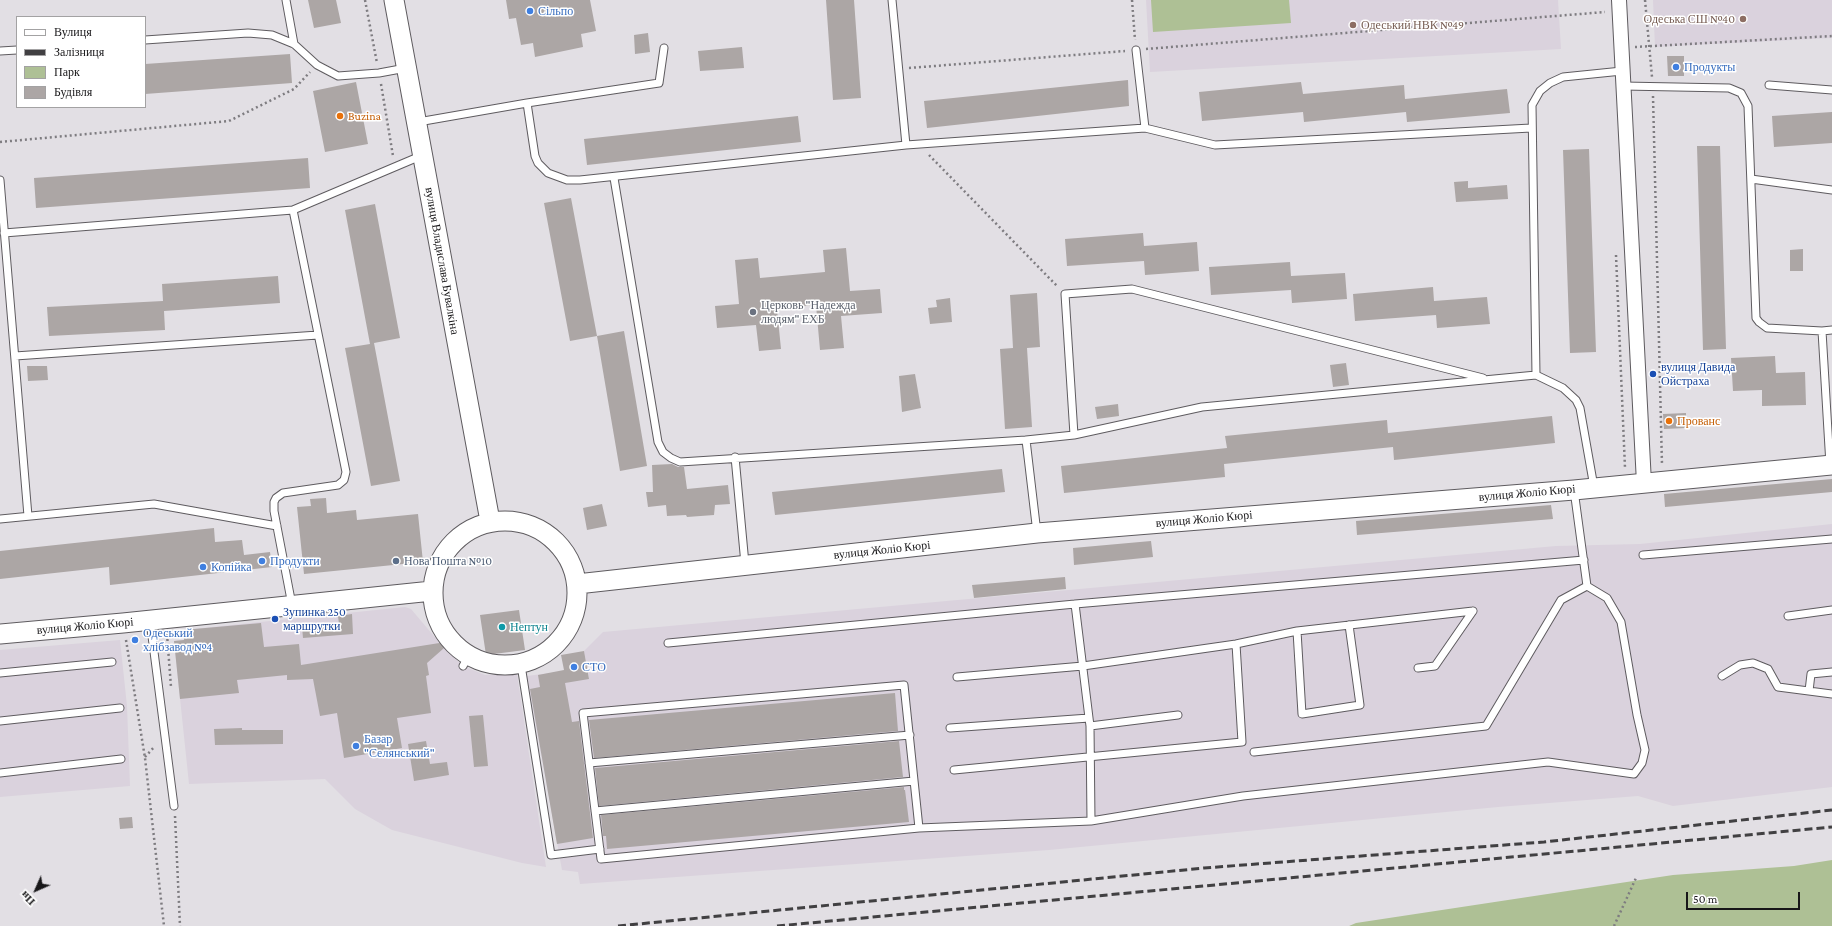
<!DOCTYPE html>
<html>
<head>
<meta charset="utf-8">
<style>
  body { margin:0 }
  #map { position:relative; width:1832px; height:926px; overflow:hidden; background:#e2dfe4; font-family:"Crimson Pro",serif }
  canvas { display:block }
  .legend { position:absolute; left:16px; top:16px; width:130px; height:92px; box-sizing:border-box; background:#fff; border:1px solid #a3a2a3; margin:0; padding:5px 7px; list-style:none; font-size:12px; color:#181719 }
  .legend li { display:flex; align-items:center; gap:8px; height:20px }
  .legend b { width:20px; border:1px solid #a3a2a3 }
  .north { position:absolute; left:16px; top:870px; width:40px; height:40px; -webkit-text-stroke:3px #fff; paint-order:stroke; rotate:225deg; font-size:11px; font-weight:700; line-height:16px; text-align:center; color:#181719 }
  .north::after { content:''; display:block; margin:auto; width:14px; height:18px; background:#181719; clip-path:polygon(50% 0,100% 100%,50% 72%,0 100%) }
  .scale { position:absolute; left:1686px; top:892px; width:114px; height:18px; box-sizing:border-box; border:2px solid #181719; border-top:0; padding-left:5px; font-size:12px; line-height:14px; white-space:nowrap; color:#181719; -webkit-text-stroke:3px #fff; paint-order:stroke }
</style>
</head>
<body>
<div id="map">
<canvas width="1832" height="926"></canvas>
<ul class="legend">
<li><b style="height:5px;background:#fff"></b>Вулиця</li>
<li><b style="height:5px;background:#414042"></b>Залізниця</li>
<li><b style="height:11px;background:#aec095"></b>Парк</li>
<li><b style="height:11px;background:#aca6a5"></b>Будівля</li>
</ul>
<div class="north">Пн</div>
<div class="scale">50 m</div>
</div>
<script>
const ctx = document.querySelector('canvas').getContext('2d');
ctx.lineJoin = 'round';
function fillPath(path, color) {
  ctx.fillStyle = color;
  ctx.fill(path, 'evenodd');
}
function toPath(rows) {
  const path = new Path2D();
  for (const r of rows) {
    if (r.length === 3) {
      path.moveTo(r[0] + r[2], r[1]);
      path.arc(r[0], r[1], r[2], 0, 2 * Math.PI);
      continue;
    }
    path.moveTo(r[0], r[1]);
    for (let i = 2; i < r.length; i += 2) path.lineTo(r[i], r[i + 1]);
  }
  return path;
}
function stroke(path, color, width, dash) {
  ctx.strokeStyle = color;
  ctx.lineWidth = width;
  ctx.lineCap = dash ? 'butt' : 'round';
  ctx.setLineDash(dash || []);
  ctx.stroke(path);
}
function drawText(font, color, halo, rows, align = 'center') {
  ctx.font = font + ' "Crimson Pro",serif';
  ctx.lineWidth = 3;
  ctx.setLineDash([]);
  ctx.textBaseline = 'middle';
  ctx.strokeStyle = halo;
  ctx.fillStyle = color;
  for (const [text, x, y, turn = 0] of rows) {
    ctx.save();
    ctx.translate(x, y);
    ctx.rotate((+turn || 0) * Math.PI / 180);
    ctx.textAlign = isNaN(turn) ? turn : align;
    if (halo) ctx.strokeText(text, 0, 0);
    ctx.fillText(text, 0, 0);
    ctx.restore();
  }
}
fillPath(toPath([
  [1146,0,1558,0,1561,49,1150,72],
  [1653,0,1832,0,1832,38,1655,47],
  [1832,524,1832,787,1673,806,1638,796,1498,807,1049,850,580,884,578,872,562,870,527,676,550,673,552,685,589,678,584,651,603,632,1556,546,1640,544],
  [405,607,411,609,444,648,463,666,485,675,517,674,546,867,522,863,392,830,355,809,325,779,189,784,174,641,184,640,183,630],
  [120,640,127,706,130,786,0,797,0,650]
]), '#dad2dd');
fillPath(toPath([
  [1151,0,1289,0,1291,23,1153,32],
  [1832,860,1832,926,1349,926,1356,923,1673,875,1794,866]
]), '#aec095');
fillPath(toPath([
  [308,0,336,0,341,23,314,28],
  [506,0,590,0,596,31,581,34,583,47,535,57,533,43,521,45,516,18,509,19],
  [826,0,854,0,861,98,833,100],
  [648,33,650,52,635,54,634,35],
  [742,47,744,68,700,71,698,51],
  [290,54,292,83,145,94,145,64],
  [1667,56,1684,56,1684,76,1668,76],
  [1128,80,1129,106,927,128,924,101],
  [356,82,368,144,325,152,313,91],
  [1301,82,1303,94,1404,85,1405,99,1507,89,1510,113,1407,122,1406,112,1304,122,1303,112,1202,121,1199,92],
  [1832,112,1832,143,1774,147,1772,116],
  [798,116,801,142,587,165,584,139],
  [1697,146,1720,146,1726,349,1703,350],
  [1589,149,1596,352,1570,353,1563,150],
  [308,158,310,188,36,208,34,178],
  [1468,181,1468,188,1507,185,1508,199,1456,202,1454,182],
  [571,198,597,336,570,341,544,203],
  [375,204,400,338,374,343,400,481,371,486,345,348,370,344,345,210],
  [1143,233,1144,246,1197,242,1199,271,1145,275,1144,261,1067,266,1065,239],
  [846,248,850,291,880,289,882,313,841,316,844,348,820,350,816,305,777,309,781,349,759,351,756,325,717,328,715,306,739,304,735,260,758,258,760,278,825,272,823,250],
  [1803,249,1803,271,1790,271,1790,250],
  [1290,262,1291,276,1345,273,1347,299,1292,303,1291,290,1211,295,1209,267],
  [278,276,280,303,164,311,165,330,49,336,47,307,163,301,162,284],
  [1433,287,1434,301,1487,297,1490,324,1437,328,1436,315,1355,321,1353,294],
  [1037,293,1040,347,1027,348,1032,427,1005,429,1000,349,1013,348,1010,295],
  [950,298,952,322,930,324,928,308,937,307,936,300],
  [624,331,647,466,620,471,597,336],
  [1775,356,1776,373,1805,372,1806,405,1762,406,1762,390,1733,391,1731,358],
  [1346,363,1349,385,1333,387,1330,365],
  [27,366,47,366,48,380,28,381],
  [915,374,921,408,902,412,899,376],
  [1118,404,1119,416,1097,419,1095,407],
  [1686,413,1686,428,1664,429,1663,414],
  [1552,416,1555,443,1394,460,1393,447,1224,464,1225,477,1064,493,1061,466,1227,448,1225,436,1387,420,1388,433],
  [672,464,678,467,684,467,687,489,728,485,730,504,715,505,714,515,687,517,686,515,667,516,666,505,648,507,646,492,653,492,652,465],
  [1002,469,1005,492,775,515,772,492],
  [1832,479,1832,492,1665,507,1664,494],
  [326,498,327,513,356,510,357,520,418,514,423,562,304,574,297,507,311,506,310,499],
  [602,504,607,526,587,530,583,508],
  [1551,505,1553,519,1357,535,1356,521],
  [214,528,215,542,242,540,244,555,270,552,272,567,110,585,109,567,0,579,0,551],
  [1151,541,1153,557,1074,565,1073,548],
  [1065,577,1066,589,974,598,972,585],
  [519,610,525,650,486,655,480,615],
  [352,614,353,634,303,638,302,627,339,624,338,616],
  [261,623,264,647,299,644,301,665,452,641,427,663,429,675,426,676,431,713,397,718,402,748,344,758,337,713,320,716,313,679,287,680,287,675,237,680,239,693,180,699,174,641,184,640,183,630],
  [584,651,589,679,565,683,572,722,579,721,593,838,557,844,530,689,540,687,538,675,564,670,561,655],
  [895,693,898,731,594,758,589,720],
  [483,715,488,766,474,767,469,716],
  [242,728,242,730,283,730,283,744,215,745,214,729],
  [426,741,430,764,447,762,449,775,414,781,408,744],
  [899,741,903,777,599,806,595,768],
  [904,787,904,790,905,790,909,822,607,849,606,836,603,836,601,815],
  [132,817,133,828,120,829,119,818]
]), '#aca6a5');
const lane = toPath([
  [286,0,294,44],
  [892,0,906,145],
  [145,40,248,33,272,35,294,44,317,65,338,76,379,73,406,68],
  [1136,50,1145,128],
  [0,51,17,50],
  [1769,85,1832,90],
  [1623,86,1729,88,1741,93,1748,106,1756,318,1759,322,1767,328,1822,331],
  [527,103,535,156,538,163,548,173,567,180,580,180,906,145,1145,128,1215,145,1531,128],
  [418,122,527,103,659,83,664,48],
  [614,178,658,442,663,452,671,458,680,462,1026,440,1074,435,1202,407,1536,375,1563,388,1576,400,1580,408,1594,487],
  [1751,179,1832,190],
  [0,180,28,516],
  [4,233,293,210,423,155],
  [15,356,318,335],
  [1536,375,1532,105,1540,91,1550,83,1563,77,1622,71],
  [1074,435,1065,294,1132,289,1483,378],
  [1026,440,1037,533],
  [735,457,745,564],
  [1830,465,1822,331,1832,330],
  [0,519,154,504,277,526],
  [1643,555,1832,539],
  [1075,604,1090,726,1091,821],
  [292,605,274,511,274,502,276,498,283,493,338,485,344,480,346,472,293,210],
  [1788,616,1832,610],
  [150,621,174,806],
  [1297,631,1302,714,1360,705,1349,625],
  [668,643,1075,604,1584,560],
  [521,665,551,855,600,849],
  [463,666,469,655],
  [1418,668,1435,666,1473,611],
  [0,673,112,662],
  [1722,676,1740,665,1753,663,1768,669,1778,687,1832,694],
  [957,677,1083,666,1236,644,1297,631,1473,611],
  [1809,691,1811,674,1832,672],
  [0,721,120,708],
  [1090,726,1178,715],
  [950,728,1089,718],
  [1254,752,1486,726,1561,600,1587,586],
  [589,763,910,735],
  [954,770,1242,742,1236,644],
  [0,773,121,759],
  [595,811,914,781],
  [919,828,904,685,583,713,601,859,919,828,1091,821,1243,796,1548,762,1634,774,1642,763,1645,750,1637,715,1621,622,1607,598,1587,586,1574,490]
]);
const street = toPath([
  [1619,0,1644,483]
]);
const secondary = toPath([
  [394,0,490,521],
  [505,593,72],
  [577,584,1037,533,1574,490,1832,465],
  [0,634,123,623,432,591]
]);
stroke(lane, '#5e5b5f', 9);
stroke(street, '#5e5b5f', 16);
stroke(secondary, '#5e5b5f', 21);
stroke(toPath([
  [365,0,377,63],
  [1132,0,1135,40],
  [1645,0,1652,77],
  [1635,47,1832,36],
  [1146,49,1605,12],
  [909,68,1125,51],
  [381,84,393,156],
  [1653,96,1662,465],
  [0,142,229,121,294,89,310,72],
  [929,155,1058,287],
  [1616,255,1625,468],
  [167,634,171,687],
  [126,640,145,758,164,926],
  [145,757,155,746],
  [175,816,180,926],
  [1614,926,1636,878]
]), '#7e7c80', 2.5, [2, 3]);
stroke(lane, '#fff', 7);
stroke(street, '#fff', 14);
stroke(secondary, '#fff', 19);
stroke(toPath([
  [618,926,1204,868,1544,842,1832,810],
  [777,926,1832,827]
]), '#414042', 3, [8, 4]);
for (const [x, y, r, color] of [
  [530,11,4,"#3f7fe0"],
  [1743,19,4,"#8d6e63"],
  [1353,25,4,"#8d6e63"],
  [1676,67,4,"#3f7fe0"],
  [340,116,4,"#e8710a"],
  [753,312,4,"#6b7280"],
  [1653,374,4,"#1a4fb4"],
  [1669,421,4,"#e8710a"],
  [262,561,4,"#3f7fe0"],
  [396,561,4,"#5c6f8a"],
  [203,567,4,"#3f7fe0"],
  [275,619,4,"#1a4fb4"],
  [502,627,4,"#0f9aa8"],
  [135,640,4,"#3f7fe0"],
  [574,667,4,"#3f7fe0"],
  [356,746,4,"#3f7fe0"]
]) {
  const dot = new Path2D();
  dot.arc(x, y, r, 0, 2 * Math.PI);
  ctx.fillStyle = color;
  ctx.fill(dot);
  stroke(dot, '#fff', 1.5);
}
drawText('12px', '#366cbe', '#fff', [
  ["Сільпо",538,11],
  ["Продукты",1684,67],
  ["Продукти",270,561],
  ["Копійка",211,567],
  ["Одеський",143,633],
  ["хлібзавод №4",143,647],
  ["СТО",582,667],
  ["Базар",364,739],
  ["\"Селянський\"",364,753]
], 'left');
drawText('12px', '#785e54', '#fff', [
  ["Одеська СШ №40",1735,19],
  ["Одеський НВК №49",1361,25,"left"]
], 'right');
drawText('12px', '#c56008', '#fff', [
  ["Buzina",348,116],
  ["Прованс",1677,421]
], 'left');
drawText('12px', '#181719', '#fff', [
  ["вулиця Владислава Бувалкіна",442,261,80],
  ["вулиця Жоліо Кюрі",1527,493,-5],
  ["вулиця Жоліо Кюрі",1204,519,-5],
  ["вулиця Жоліо Кюрі",882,550,-6],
  ["вулиця Жоліо Кюрі",85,626,-5]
]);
drawText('12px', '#5b616d', '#fff', [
  ["Церковь \"Надежда",761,305],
  ["людям\" ЕХБ",761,319]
], 'left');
drawText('12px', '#164399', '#fff', [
  ["вулиця Давида",1661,367],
  ["Ойстраха",1661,381],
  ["Зупинка 250",283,612],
  ["маршрутки",283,626]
], 'left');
drawText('12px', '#4e5e75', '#fff', [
  ["Нова Пошта №10",404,561]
], 'left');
drawText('12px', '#0d838f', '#fff', [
  ["Нептун",510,627]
], 'left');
</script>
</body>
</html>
